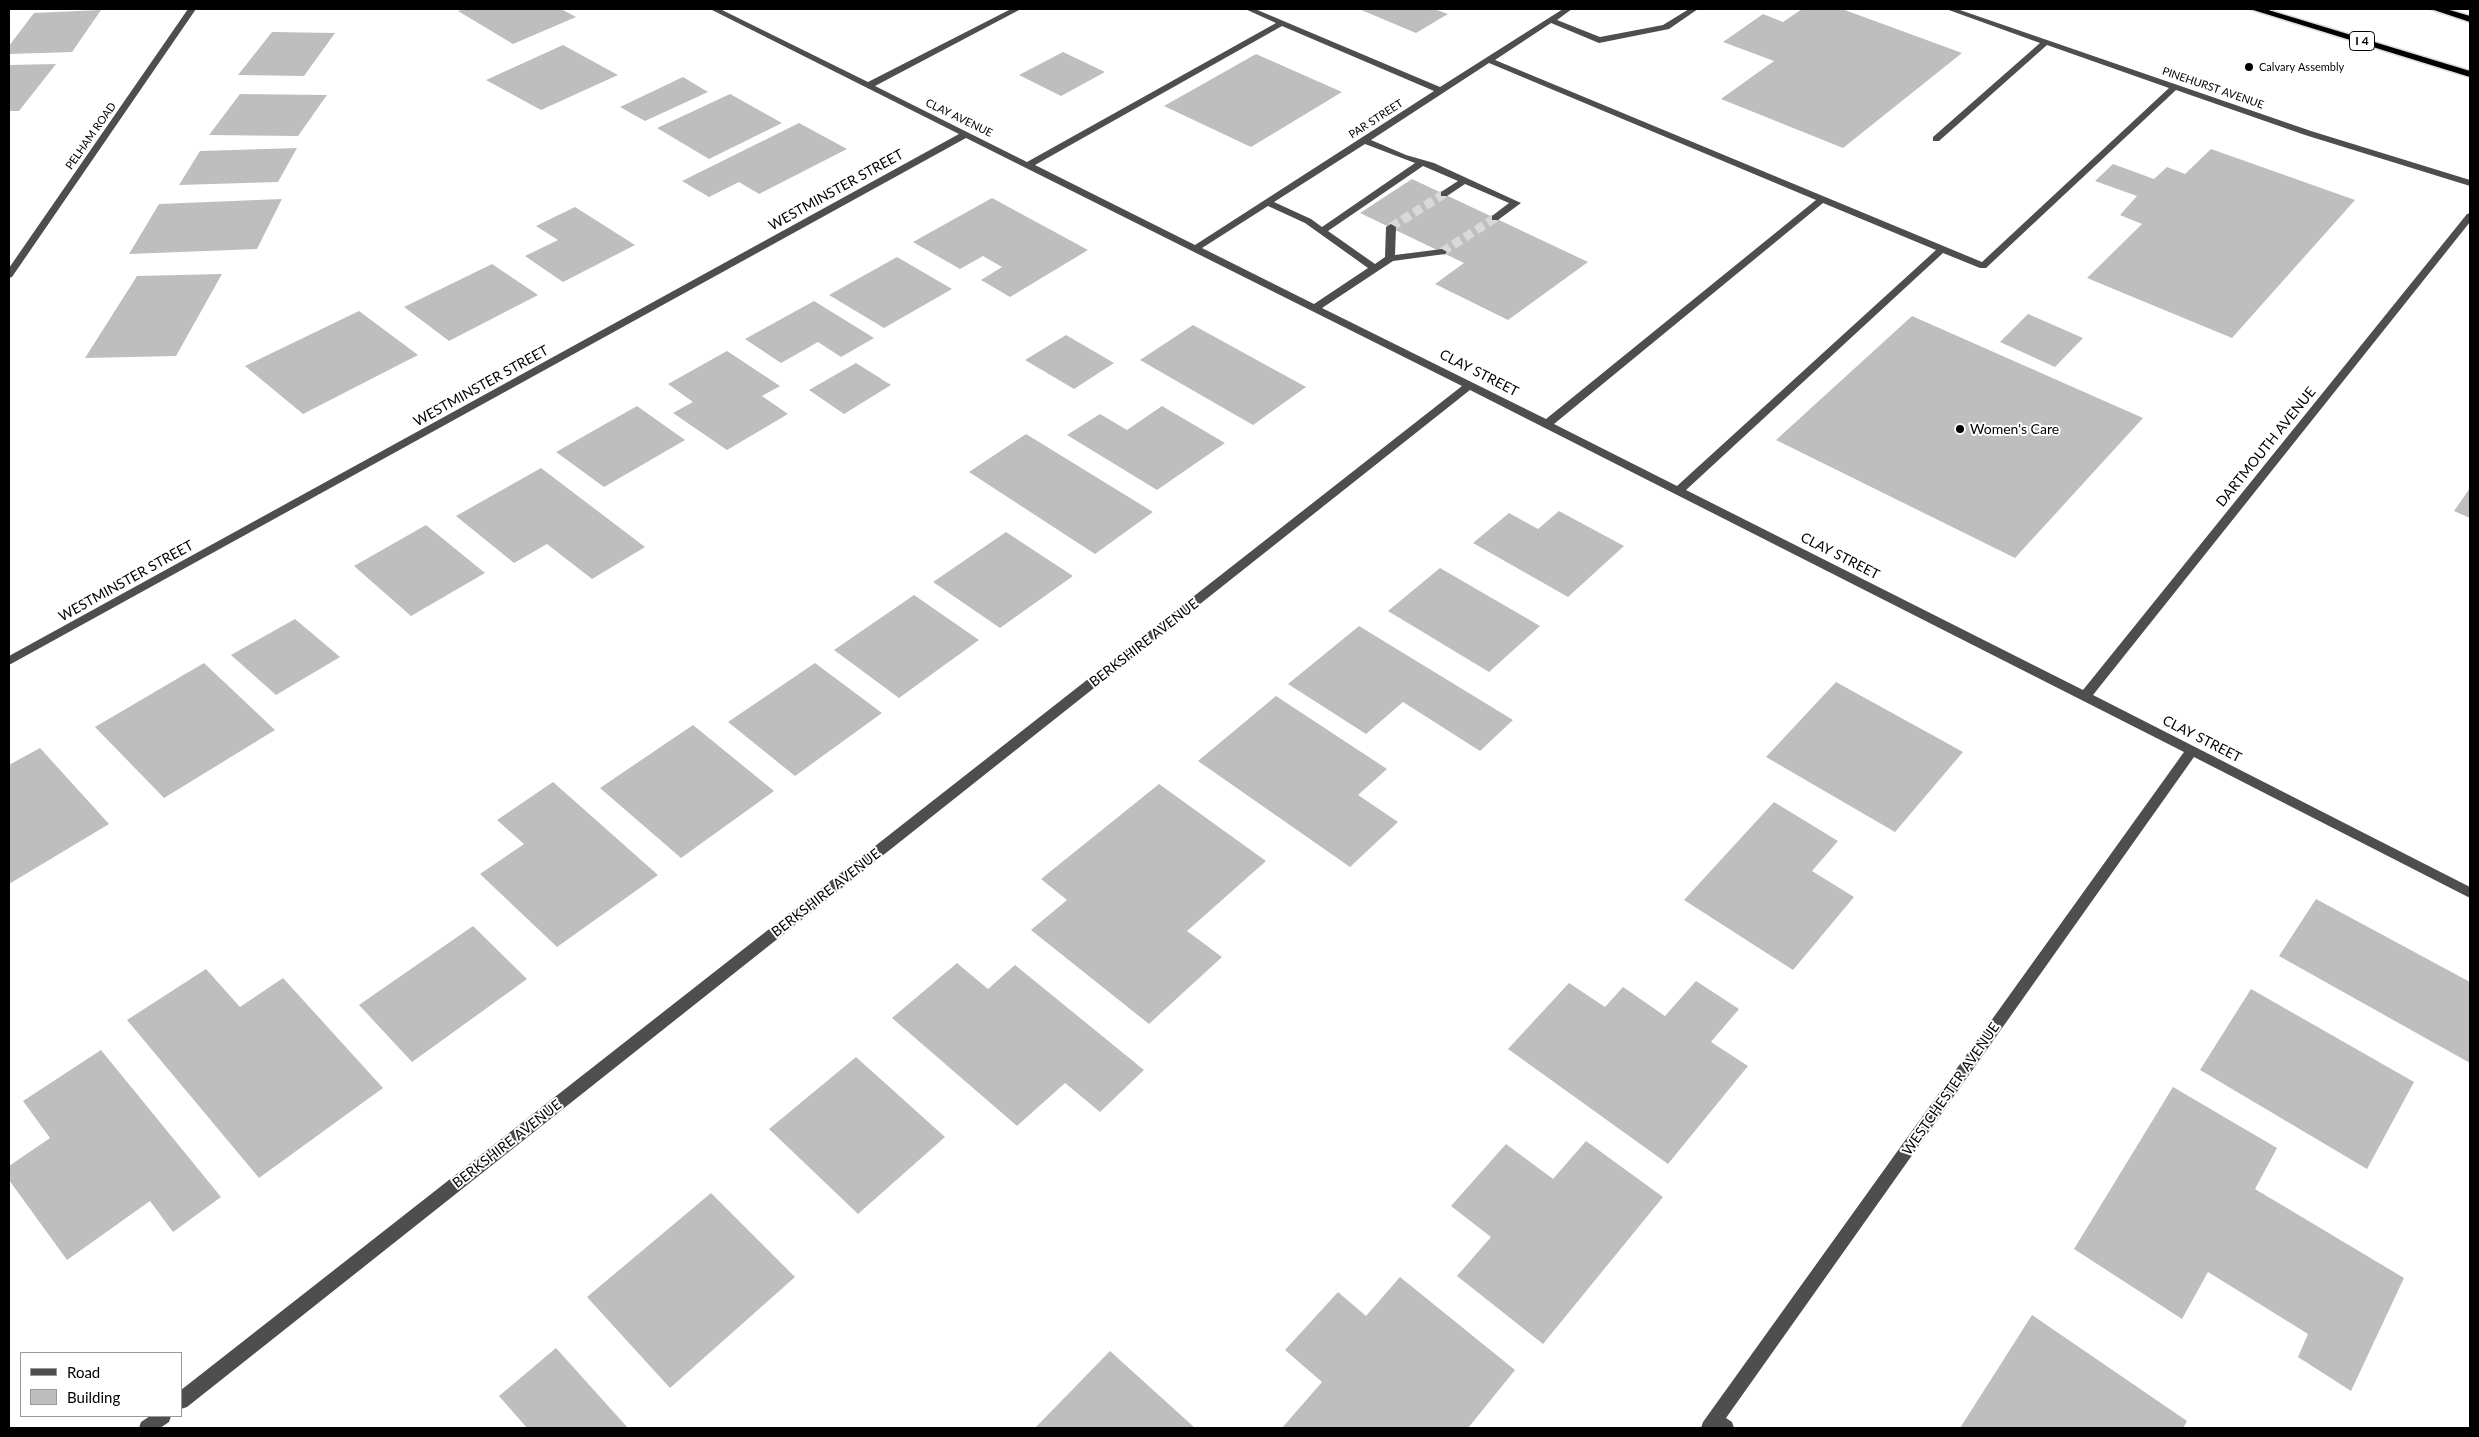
<!DOCTYPE html>
<html>
<head>
<meta charset="utf-8">
<style>
  body { margin:0 }
  #map { position:relative; width:2479px; height:1437px; overflow:hidden; background:#fff; font-family:Lato,sans-serif }
  canvas { display:block }
  .frame { position:absolute; inset:0; border:10px solid #000; pointer-events:none }
  .legend { position:absolute; left:20px; top:1352px; width:162px; height:65px; box-sizing:border-box; background:#fff; border:1px solid #999; margin:0; padding:6px 9px; list-style:none; font-size:15px; color:#000 }
  .legend li { display:flex; align-items:center; gap:10px; height:25px }
  .legend b { width:25px; border:1px solid #999 }
</style>
</head>
<body>
<div id="map">
<canvas width="2479" height="1437"></canvas>
<div class="frame"></div>
<ul class="legend">
<li><b style="height:6px;background:#4e4e4e"></b>Road</li>
<li><b style="height:14px;background:#bebebe"></b>Building</li>
</ul>
</div>
<script>
const ctx = document.querySelector('canvas').getContext('2d');
ctx.lineJoin = 'round';
function fillPath(path, color) {
  ctx.fillStyle = color;
  ctx.fill(path, 'evenodd');
}
function toPath(rows) {
  const path = new Path2D();
  for (const r of rows) {
    path.moveTo(r[0], r[1]);
    for (let i = 2; i < r.length; i += 2) path.lineTo(r[i], r[i + 1]);
  }
  return path;
}
function stroke(path, color, width, dash) {
  ctx.strokeStyle = color;
  ctx.lineWidth = width;
  ctx.lineCap = dash ? 'butt' : 'round';
  ctx.setLineDash(dash || []);
  ctx.stroke(path);
}
function drawText(font, color, halo, rows, align = 'center') {
  ctx.font = font + ' Lato,sans-serif';
  ctx.lineWidth = 4;
  ctx.setLineDash([]);
  ctx.textBaseline = 'middle';
  ctx.strokeStyle = halo;
  ctx.fillStyle = color;
  for (const [text, x, y, turn = 0] of rows) {
    ctx.save();
    ctx.translate(x, y);
    ctx.rotate((+turn || 0) * Math.PI / 180);
    ctx.textAlign = isNaN(turn) ? turn : align;
    if (halo) ctx.strokeText(text, 0, 0);
    ctx.fillText(text, 0, 0);
    ctx.restore();
  }
}
fillPath(toPath([
  [464,9,561,9,576,17,513,44,458,11],
  [1359,9,1434,9,1448,14,1416,33],
  [1802,9,1842,9,1962,53,1843,148,1721,99,1774,61,1723,42,1763,14,1783,22],
  [101,10,72,52,9,54,9,46,34,13],
  [272,32,335,33,304,76,238,75],
  [563,45,618,75,541,110,486,80],
  [1063,52,1105,72,1061,96,1019,75],
  [1256,54,1342,92,1251,147,1164,106],
  [56,64,19,111,9,111,9,65],
  [683,77,708,92,645,121,620,107],
  [240,94,327,95,298,136,209,135],
  [730,94,782,123,709,159,657,128],
  [799,123,847,149,759,194,739,182,709,197,682,181],
  [297,148,278,182,179,185,200,151],
  [2211,149,2355,200,2232,338,2087,278,2142,224,2120,215,2137,196,2095,181,2113,164,2154,179,2167,167,2185,174],
  [1412,179,1588,262,1508,320,1435,284,1464,263,1360,213],
  [992,198,1088,250,1010,297,981,280,1002,267,983,256,960,269,913,242],
  [282,199,257,249,129,254,159,204],
  [575,207,635,245,563,282,525,256,558,240,536,226],
  [897,257,952,289,884,328,829,295],
  [492,264,538,295,449,341,404,307],
  [222,274,176,356,85,358,137,276],
  [814,301,874,338,841,357,818,342,781,363,745,339],
  [359,311,418,355,303,414,245,366],
  [2028,314,2083,338,2055,367,2000,342],
  [1912,316,2143,418,2015,558,1776,440],
  [1193,325,1306,387,1253,425,1140,360],
  [1066,335,1114,363,1074,389,1025,360],
  [727,351,780,386,762,396,788,414,727,450,673,413,693,402,668,384],
  [856,363,891,385,844,414,809,390],
  [637,406,685,440,604,487,556,452],
  [1162,406,1225,443,1157,490,1067,435,1100,414,1127,430],
  [1026,434,1153,512,1095,554,969,472],
  [541,468,645,547,592,579,547,544,514,563,456,516],
  [2470,488,2470,518,2454,511],
  [1559,511,1624,546,1568,597,1473,543,1509,513,1538,529],
  [426,525,485,573,411,616,354,566],
  [1006,532,1073,576,1000,628,933,582],
  [1440,568,1540,626,1489,672,1388,611],
  [914,595,979,640,899,698,834,650],
  [295,619,340,657,276,695,231,655],
  [1359,626,1513,720,1480,751,1403,702,1366,734,1288,684],
  [204,663,275,730,164,798,95,727],
  [815,663,882,713,795,776,728,722],
  [1836,682,1963,752,1895,832,1766,757],
  [1276,696,1387,769,1358,795,1398,822,1350,867,1198,761],
  [693,725,774,791,681,858,600,788],
  [40,748,109,824,9,884,9,765],
  [553,782,658,875,557,947,480,874,524,844,497,820],
  [1159,784,1266,861,1187,931,1222,957,1149,1024,1031,930,1067,900,1041,879],
  [1774,802,1838,841,1812,871,1854,897,1793,970,1684,900],
  [2316,899,2470,982,2470,1063,2279,956],
  [473,926,527,979,412,1062,359,1005],
  [957,963,988,989,1015,965,1144,1070,1100,1112,1065,1083,1017,1126,892,1018],
  [206,969,240,1007,283,978,383,1088,259,1178,127,1020],
  [1696,981,1739,1009,1711,1042,1748,1066,1668,1164,1508,1049,1569,983,1605,1007,1623,987,1665,1016],
  [2251,989,2414,1082,2367,1169,2200,1070],
  [101,1050,221,1197,173,1232,150,1201,67,1260,9,1180,9,1166,50,1138,23,1101],
  [856,1057,945,1137,858,1214,769,1129],
  [2173,1087,2277,1148,2255,1189,2404,1278,2351,1391,2298,1357,2308,1334,2208,1272,2182,1319,2074,1249],
  [1586,1141,1663,1197,1543,1344,1457,1276,1491,1237,1451,1206,1506,1144,1553,1179],
  [711,1193,795,1277,670,1388,587,1297],
  [1400,1277,1515,1370,1468,1428,1282,1428,1322,1382,1285,1350,1338,1292,1366,1316],
  [2032,1315,2187,1421,2183,1428,1960,1428],
  [556,1348,628,1428,527,1428,499,1396],
  [1110,1351,1195,1428,1035,1428]
]), '#bebebe');
stroke(toPath([
  [1391,227,1444,194],
  [1442,252,1495,218]
]), '#d9d9d9', 9, [9, 4.5]);
const highway = toPath([
  [2250,9,2265,9,2470,71,2470,77,2250,9],
  [2431,9,2446,9,2470,16,2470,22,2431,9]
]);
stroke(highway, '#dbdbdb', 3);
fillPath(toPath([
  [188,9,196,9,12,277,9,278,9,268,188,9],
  [710,9,720,9,868,82,1011,9,1021,9,875,86,1027,162,1276,23,1245,9,1255,9,1440,87,1563,9,1572,9,1557,20,1600,37,1663,25,1689,9,1698,9,1669,29,1599,43,1551,23,1495,60,1982,262,2169,88,2047,45,1939,141,1933,141,1933,137,2040,43,1946,9,1957,9,2311,131,2470,180,2470,186,2305,135,2176,90,1986,268,1980,268,1943,253,1686,490,2083,690,2467,214,2470,213,2470,222,2093,695,2470,887,2470,898,2194,757,1726,1418,1732,1422,1734,1428,1701,1428,1703,1422,2184,752,1470,390,187,1407,181,1409,181,1390,1462,386,966,138,9,665,9,656,959,134,710,9],
  [1282,26,1434,91,1195,245,1035,165,1282,26],
  [1489,63,1816,200,1546,419,1322,308,1393,261,1445,254,1447,252,1442,249,1395,255,1396,227,1391,224,1386,227,1385,257,1375,264,1328,231,1423,166,1458,181,1441,192,1441,196,1447,196,1465,184,1509,203,1492,216,1492,220,1498,220,1521,203,1434,163,1406,155,1371,140,1489,63],
  [1365,144,1415,163,1322,227,1311,219,1274,202,1365,144],
  [1823,203,1936,250,1677,486,1554,424,1823,203],
  [1268,206,1305,223,1368,268,1314,304,1202,248,1268,206],
  [150,1416,171,1416,169,1422,160,1428,139,1428,141,1422,150,1416]
]), '#4e4e4e');
fillPath(highway, '#000');
for (const [x, y, r, color] of [
  [2249,67,5,"#000"],
  [1960,429,5,"#000"]
]) {
  const dot = new Path2D();
  dot.arc(x, y, r, 0, 2 * Math.PI);
  ctx.fillStyle = color;
  ctx.fill(dot);
  stroke(dot, '#fff', 2);
}
drawText('11px', '#000', '#fff', [
  ["Calvary Assembly",2259,67]
], 'left');
drawText('11px', '#000', '#fff', [
  ["PINEHURST AVENUE",2213,88,19],
  ["CLAY AVENUE",959,118,26],
  ["PAR STREET",1376,119,-33],
  ["PELHAM ROAD",91,136,-55]
]);
for (const [x, y, w] of [
  [2362,41,25]
]) {
  const box = new Path2D();
  box.roundRect(x - w / 2, y - 9.5, w, 19, 4);
  ctx.fillStyle = '#fff';
  ctx.fill(box);
  stroke(box, '#000', 1);
}
drawText('bold 12px', '#000', null, [
  ["I 4",2362,41]
]);
drawText('14px', '#000', '#fff', [
  ["WESTMINSTER STREET",836,190,-29],
  ["CLAY STREET",1479,373,27],
  ["WESTMINSTER STREET",481,386,-29],
  ["DARTMOUTH AVENUE",2266,447,-51],
  ["CLAY STREET",1840,556,27],
  ["WESTMINSTER STREET",126,581,-29],
  ["BERKSHIRE AVENUE",1144,643,-38],
  ["CLAY STREET",2202,739,27],
  ["BERKSHIRE AVENUE",826,893,-38],
  ["WESTCHESTER AVENUE",1951,1089,-55],
  ["BERKSHIRE AVENUE",507,1144,-38]
]);
drawText('14px', '#000', '#fff', [
  ["Women's Care",1970,429]
], 'left');
</script>
</body>
</html>
